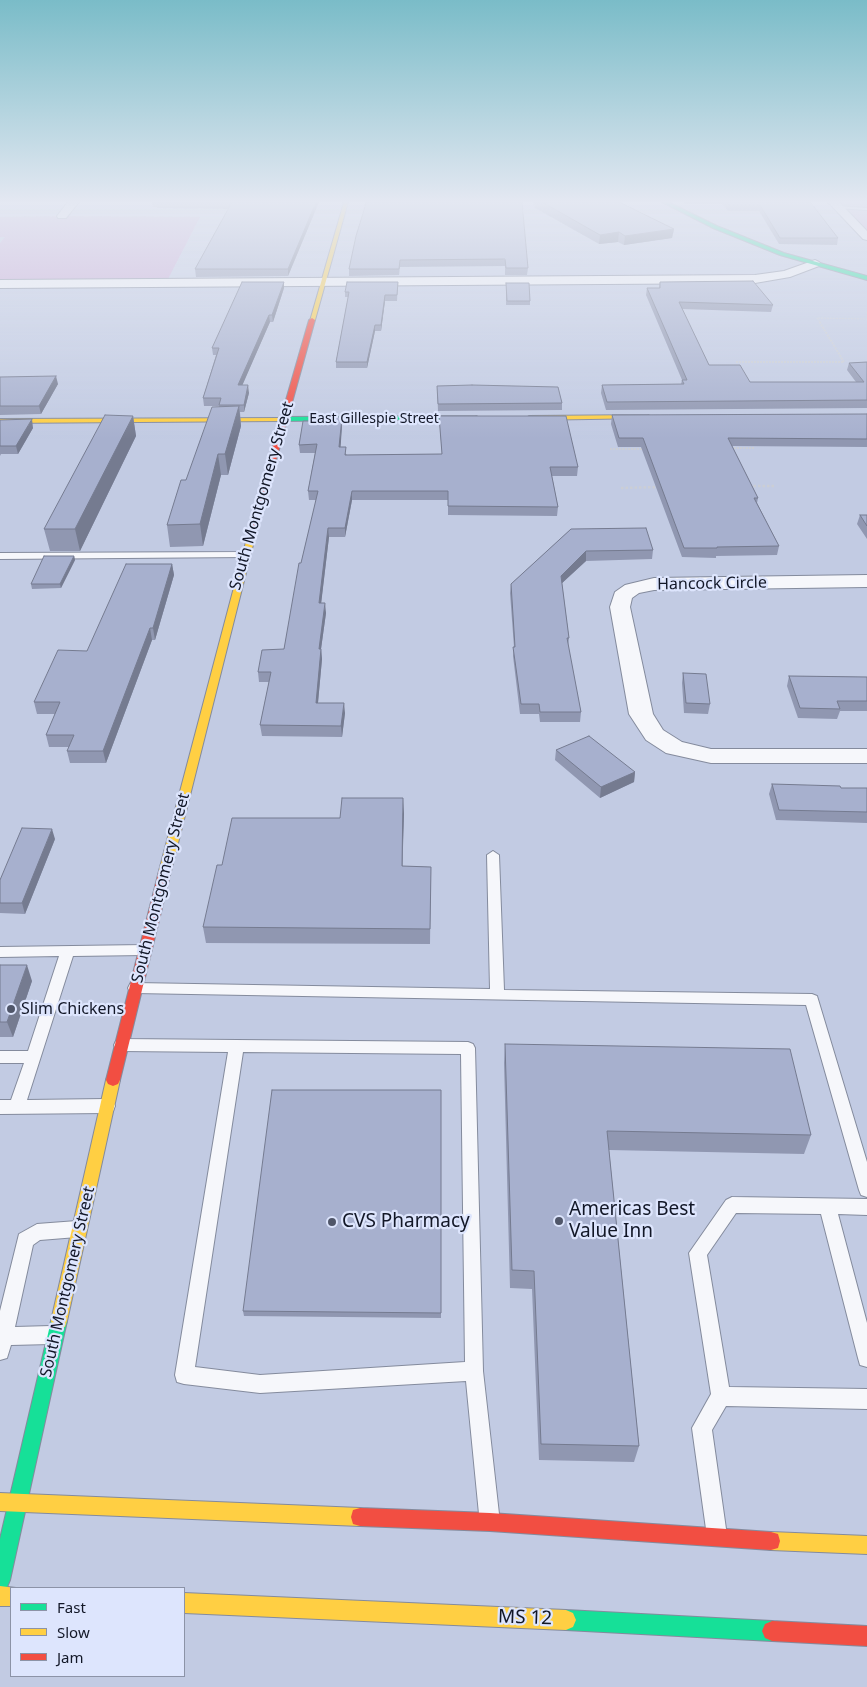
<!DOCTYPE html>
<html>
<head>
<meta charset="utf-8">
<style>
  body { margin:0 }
  #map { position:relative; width:867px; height:1687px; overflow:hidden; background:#c2cbe3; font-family:"Noto Sans",sans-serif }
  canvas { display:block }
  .legend { position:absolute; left:10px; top:1587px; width:175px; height:90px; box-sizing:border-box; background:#dde5fd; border:1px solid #8c93a7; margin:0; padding:6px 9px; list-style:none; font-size:15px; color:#121727 }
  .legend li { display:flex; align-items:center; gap:10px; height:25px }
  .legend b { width:25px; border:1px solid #8c93a7 }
</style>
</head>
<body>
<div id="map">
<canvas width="867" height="1687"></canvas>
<ul class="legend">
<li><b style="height:6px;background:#16e098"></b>Fast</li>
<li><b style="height:6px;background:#ffcf43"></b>Slow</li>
<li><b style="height:6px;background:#f24e42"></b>Jam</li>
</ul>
</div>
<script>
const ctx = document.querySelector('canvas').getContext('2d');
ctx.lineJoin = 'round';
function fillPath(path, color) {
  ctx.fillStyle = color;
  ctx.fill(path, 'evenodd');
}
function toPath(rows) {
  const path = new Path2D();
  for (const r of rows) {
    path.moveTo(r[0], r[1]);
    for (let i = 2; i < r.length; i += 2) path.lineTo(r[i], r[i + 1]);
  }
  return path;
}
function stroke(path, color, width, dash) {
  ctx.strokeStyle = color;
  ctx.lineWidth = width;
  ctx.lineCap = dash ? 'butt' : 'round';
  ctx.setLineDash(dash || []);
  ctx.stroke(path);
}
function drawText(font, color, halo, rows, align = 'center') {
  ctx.font = font + ' "Noto Sans",sans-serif';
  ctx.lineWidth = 4.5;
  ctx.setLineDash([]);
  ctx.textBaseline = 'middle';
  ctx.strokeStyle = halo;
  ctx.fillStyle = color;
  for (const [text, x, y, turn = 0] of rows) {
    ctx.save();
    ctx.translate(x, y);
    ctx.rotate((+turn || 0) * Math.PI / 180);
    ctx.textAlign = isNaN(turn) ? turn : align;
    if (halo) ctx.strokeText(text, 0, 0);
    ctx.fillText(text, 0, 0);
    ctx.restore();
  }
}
fillPath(toPath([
  [839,202,867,202,867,230],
  [0,217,62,216,200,217,168,279,0,279,0,243,5,237,0,237]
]), '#cca9d6');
const lane = toPath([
  [837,206,867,208,867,210,835,208,837,206],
  [245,552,248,553,248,557,0,559,0,553,245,552],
  [493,851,499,855,504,990,812,994,817,996,867,1162,867,1197,861,1195,859,1190,806,1005,135,993,130,992,128,988,130,984,135,983,490,989,487,855,493,851],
  [145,945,150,946,152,950,150,954,145,955,73,956,27,1100,107,1099,113,1101,115,1106,113,1111,107,1113,0,1114,0,1100,11,1100,24,1063,0,1063,0,1051,28,1051,59,956,0,957,0,947,145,945],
  [121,1039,468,1042,473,1044,475,1048,483,1371,499,1514,496,1521,489,1524,482,1521,479,1514,466,1381,260,1393,184,1384,177,1382,175,1375,228,1052,121,1051,116,1049,114,1045,116,1041,121,1039],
  [243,1052,461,1054,465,1362,260,1375,195,1367,243,1052],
  [732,1197,867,1199,867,1215,838,1214,867,1323,867,1367,860,1365,858,1358,821,1214,736,1213,707,1255,729,1387,867,1389,867,1409,726,1406,712,1430,726,1529,723,1536,716,1539,709,1536,706,1529,692,1428,711,1394,689,1253,726,1200,732,1197],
  [77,1221,83,1223,86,1229,83,1235,77,1237,40,1240,33,1245,15,1327,51,1326,57,1329,60,1335,57,1341,51,1344,11,1345,7,1358,0,1360,0,1311,19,1234,37,1224,77,1221]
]);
const street = toPath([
  [68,202,79,202,66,218,58,218,57,216,68,202],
  [828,202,839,202,867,231,867,240,863,239,828,202],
  [815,260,819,262,821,264,819,266,790,277,755,283,0,288,0,280,755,275,784,271,815,260],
  [867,575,867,587,654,590,639,593,632,598,630,607,653,714,663,730,682,742,711,749,867,749,867,763,711,763,666,753,646,740,629,714,610,607,615,592,625,585,654,578,867,575]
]);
const fast = toPath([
  [662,202,668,202,717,226,784,253,867,276,867,280,780,255,713,228,662,202],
  [476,416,478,417,478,419,280,421,277,419,280,417,476,416],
  [59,1313,65,1315,67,1321,10,1580,7,1587,0,1590,0,1539,51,1321,53,1315,59,1313],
  [566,1610,772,1621,779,1624,782,1631,779,1638,772,1641,566,1630,559,1627,556,1620,559,1613,566,1610]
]);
const slow = toPath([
  [344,202,348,202,315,320,310,321,344,202],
  [648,415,650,416,650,418,529,420,526,418,529,416,648,415],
  [282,418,282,420,280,421,0,423,0,419,282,418],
  [251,523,258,525,171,871,165,875,159,871,251,523],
  [113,1074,118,1076,120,1080,67,1321,65,1327,59,1329,53,1327,51,1321,106,1080,108,1076,113,1074],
  [0,1493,360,1508,367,1510,369,1517,367,1524,360,1526,0,1511,0,1493],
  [771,1532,867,1536,867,1554,771,1550,764,1548,762,1541,764,1534,771,1532],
  [0,1586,16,1588,11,1588,11,1606,0,1606,0,1586],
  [184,1593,566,1610,573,1613,576,1620,573,1627,566,1630,184,1613,184,1593]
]);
const jam = toPath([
  [312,318,315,320,258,525,251,527,250,525,309,320,312,318],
  [165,867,171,871,120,1080,118,1084,113,1086,108,1084,106,1080,159,871,165,867],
  [360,1508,490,1513,771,1532,778,1534,780,1541,778,1548,771,1550,490,1531,360,1526,353,1524,351,1517,353,1510,360,1508],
  [772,1621,867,1626,867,1646,772,1641,765,1638,762,1631,765,1624,772,1621]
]);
stroke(lane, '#848b9d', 2);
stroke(street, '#848b9d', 2);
stroke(fast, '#848b9d', 2);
stroke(slow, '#848b9d', 2);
stroke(jam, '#848b9d', 2);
stroke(toPath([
  [867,312,867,317],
  [820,322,817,318,867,319]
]), '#cbced5', 1, [2, 1]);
stroke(toPath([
  [736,362,844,362,819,321],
  [731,448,755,448],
  [610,449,645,449]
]), '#cbced5', 2, [2, 1]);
stroke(toPath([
  [749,486,775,486],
  [621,488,660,487]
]), '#cbced5', 2.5, [2.5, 2]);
fillPath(lane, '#f6f7fb');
fillPath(street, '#f6f7fb');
fillPath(fast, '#16e098');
fillPath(slow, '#ffcf43');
fillPath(jam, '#f24e42');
fillPath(toPath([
  [152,202,319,202,288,276,196,277,195,269,228,209,157,208,157,207,153,207],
  [533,202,619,202,674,229,672,238,624,245,618,242,599,244,535,208],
  [684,202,810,202,838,238,837,245,779,244,759,211,728,211,722,204,685,204],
  [364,210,528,268,527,275,505,275,505,266,400,267,399,275,349,276,349,269],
  [398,282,397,301,385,301,381,331,375,331,367,368,336,368,336,362,348,297,345,297,345,292],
  [660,282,773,305,771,312,682,309,709,365,750,382,856,382,847,370,849,363,867,362,867,408,606,410,601,393,602,385,681,384,682,380,646,295,647,288,659,288],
  [506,283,530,301,530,305,506,305],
  [284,288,273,322,270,322,242,385,249,393,244,412,240,412,241,426,228,475,221,475,203,546,170,547,167,525,219,407,219,406,204,406,203,398,216,355,213,355,212,348],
  [0,377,58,384,41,414,0,415],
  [437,386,562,403,562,410,438,411],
  [867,414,867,447,732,446,758,498,757,503,779,546,777,555,716,556,716,558,682,557,641,447,618,447,611,424,612,415],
  [133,416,136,436,80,551,50,551,44,529],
  [439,416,578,467,577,476,552,476,558,507,557,516,448,515,448,500,352,500,345,537,329,537,321,603,326,613,321,649,322,659,318,703,345,713,342,737,262,736,260,725,269,682,259,682,258,672,284,649,301,563,316,500,309,500,308,491,315,453,300,453,299,445,323,421,342,417,342,426,340,447,347,455,442,454],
  [0,420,33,428,18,454,1,454,0,456],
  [860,515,867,515,867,539,857,524],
  [571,529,653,550,652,559,586,561,562,583,569,638,568,646,581,712,580,722,540,722,539,714,520,714,513,656,514,647,510,593,511,584],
  [74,556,75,560,61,588,32,589,31,584],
  [172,564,174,575,155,640,152,640,106,763,70,763,67,751,69,747,49,747,46,735,55,714,37,714,34,702,87,651],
  [683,673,710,704,708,714,684,713,682,683],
  [789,676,867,677,867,711,840,711,837,719,798,718,787,686],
  [556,750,635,772,634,782,600,798,555,760],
  [772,784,841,788,867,788,867,823,776,820,769,794],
  [404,813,402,866,431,867,430,944,206,943,203,927,222,865,340,818],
  [55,839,25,914,0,913,0,880],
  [0,965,32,981,13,1037,0,1037],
  [505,1044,811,1135,804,1154,609,1150,639,1446,634,1462,539,1460,532,1289,510,1288,504,1063],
  [441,1090,441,1318,244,1316,243,1311]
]), '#9097b1');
fillPath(toPath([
  [316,202,319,202,288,276,288,269],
  [674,229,672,238,624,245,625,236],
  [619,232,618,242,599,244,600,235],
  [284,282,284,288,273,322,272,315],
  [385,295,385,301,381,331,381,325],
  [269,315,270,322,239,393,238,385],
  [375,325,375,331,367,368,367,362],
  [56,376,58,384,41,414,39,406],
  [248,385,249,393,244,412,244,405],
  [239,406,241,426,228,475,225,454],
  [133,416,136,436,80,551,75,529],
  [342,417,342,426,340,456,339,447],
  [32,419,33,428,18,454,16,446],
  [218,454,221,475,203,546,200,524],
  [352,491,352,500,345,537,345,528],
  [328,528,329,537,320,613,319,603],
  [586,551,586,561,560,585,561,576],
  [74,556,75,560,61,588,60,584],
  [172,564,174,575,155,640,153,628],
  [325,603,326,613,321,649,322,659,317,713,316,703,319,649],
  [150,628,152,640,106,763,103,751],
  [344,703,345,713,342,737,341,726],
  [635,772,634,782,600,798,601,787],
  [403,798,404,813,402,881,402,866],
  [52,829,55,839,25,914,22,903],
  [27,965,32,981,13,1037,7,1022]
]), '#757b90');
const building = toPath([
  [232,202,316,202,288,269,195,269,232,202],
  [366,202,522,202,528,268,506,268,505,259,400,260,399,269,349,269,356,236,364,210,366,202],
  [542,202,619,202,674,229,625,236,619,232,600,235,542,202],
  [727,202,810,202,818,212,838,238,780,238,760,205,729,205,727,202],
  [753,281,773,305,679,302,709,365,740,365,750,382,864,382,849,363,867,362,867,400,607,402,602,385,684,384,682,380,687,380,647,288,660,288,660,282,753,281],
  [242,282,284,282,272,315,269,315,238,385,248,385,244,405,219,405,221,398,203,398,219,348,212,348,242,282],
  [347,282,398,282,397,295,385,295,381,325,375,325,367,362,336,362,349,292,345,292,347,282],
  [506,283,529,283,530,301,507,301,506,283],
  [56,376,39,406,0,406,0,377,56,376],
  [472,385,558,387,562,403,438,404,437,386,472,385],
  [239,406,225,454,218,454,200,524,167,525,181,480,186,480,212,407,239,406],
  [867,414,867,439,728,438,758,498,754,498,779,546,717,547,717,548,684,548,643,438,619,438,612,415,867,414],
  [105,415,133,416,75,529,44,529,105,415],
  [439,416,566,416,578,467,550,467,558,507,448,506,448,491,352,491,345,528,328,528,319,603,325,603,319,649,321,649,316,703,344,703,341,726,260,725,271,672,258,672,262,650,284,649,299,563,301,563,318,491,308,491,317,444,299,445,303,421,323,421,324,417,342,417,339,447,346,447,345,455,442,454,439,416],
  [32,419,16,446,0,446,0,420,32,419],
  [860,515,867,515,867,526,860,515],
  [646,528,653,550,586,551,561,576,569,638,567,638,581,712,540,712,539,704,521,704,513,647,515,647,511,584,571,529,646,528],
  [44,556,74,556,60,584,31,584,44,556],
  [126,564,172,564,153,628,150,628,103,751,67,751,74,735,46,735,60,702,34,702,58,650,87,651,126,564],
  [683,673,706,674,710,704,686,703,683,673],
  [789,676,867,677,867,701,837,701,840,709,800,708,789,676],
  [589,736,635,772,601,787,556,750,589,736],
  [772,784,840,786,841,788,867,788,867,812,779,810,772,784],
  [342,798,403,798,402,866,431,867,430,929,203,927,217,865,222,865,232,818,340,818,342,798],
  [22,828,52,829,22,903,0,903,0,880,22,828],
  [0,965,27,965,7,1022,0,1022,0,965],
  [505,1044,790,1049,811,1135,607,1131,639,1446,541,1444,534,1271,512,1270,505,1044],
  [272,1090,441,1090,441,1313,243,1311,272,1090]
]);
fillPath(building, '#a7b0ce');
stroke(building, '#757b90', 1);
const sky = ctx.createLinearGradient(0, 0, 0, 439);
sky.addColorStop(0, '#7abcc8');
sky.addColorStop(0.46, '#e4e8f2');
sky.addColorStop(1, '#e4e8f200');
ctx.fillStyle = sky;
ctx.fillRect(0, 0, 867, 439);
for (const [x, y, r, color] of [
  [11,1009,5,"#505669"],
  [559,1221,5,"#505669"],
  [332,1222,5,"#505669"]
]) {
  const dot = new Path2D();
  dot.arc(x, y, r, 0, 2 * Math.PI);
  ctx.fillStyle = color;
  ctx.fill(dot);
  stroke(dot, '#dde5fd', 2);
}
drawText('14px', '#121727', '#dde5fd', [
  ["East Gillespie Street",374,419]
]);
drawText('16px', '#121727', '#dde5fd', [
  ["South Montgomery Street",262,496,-74],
  ["Hancock Circle",712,584,-1],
  ["South Montgomery Street",161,888,-76],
  ["South Montgomery Street",68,1282,-77]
]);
drawText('16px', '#121727', '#dde5fd', [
  ["Slim Chickens",21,1009]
], 'left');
drawText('19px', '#121727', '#dde5fd', [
  ["Americas Best",569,1210],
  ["Value Inn",569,1232],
  ["CVS Pharmacy",342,1222]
], 'left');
drawText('19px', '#121727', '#dde5fd', [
  ["MS 12",525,1618,2]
]);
</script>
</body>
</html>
